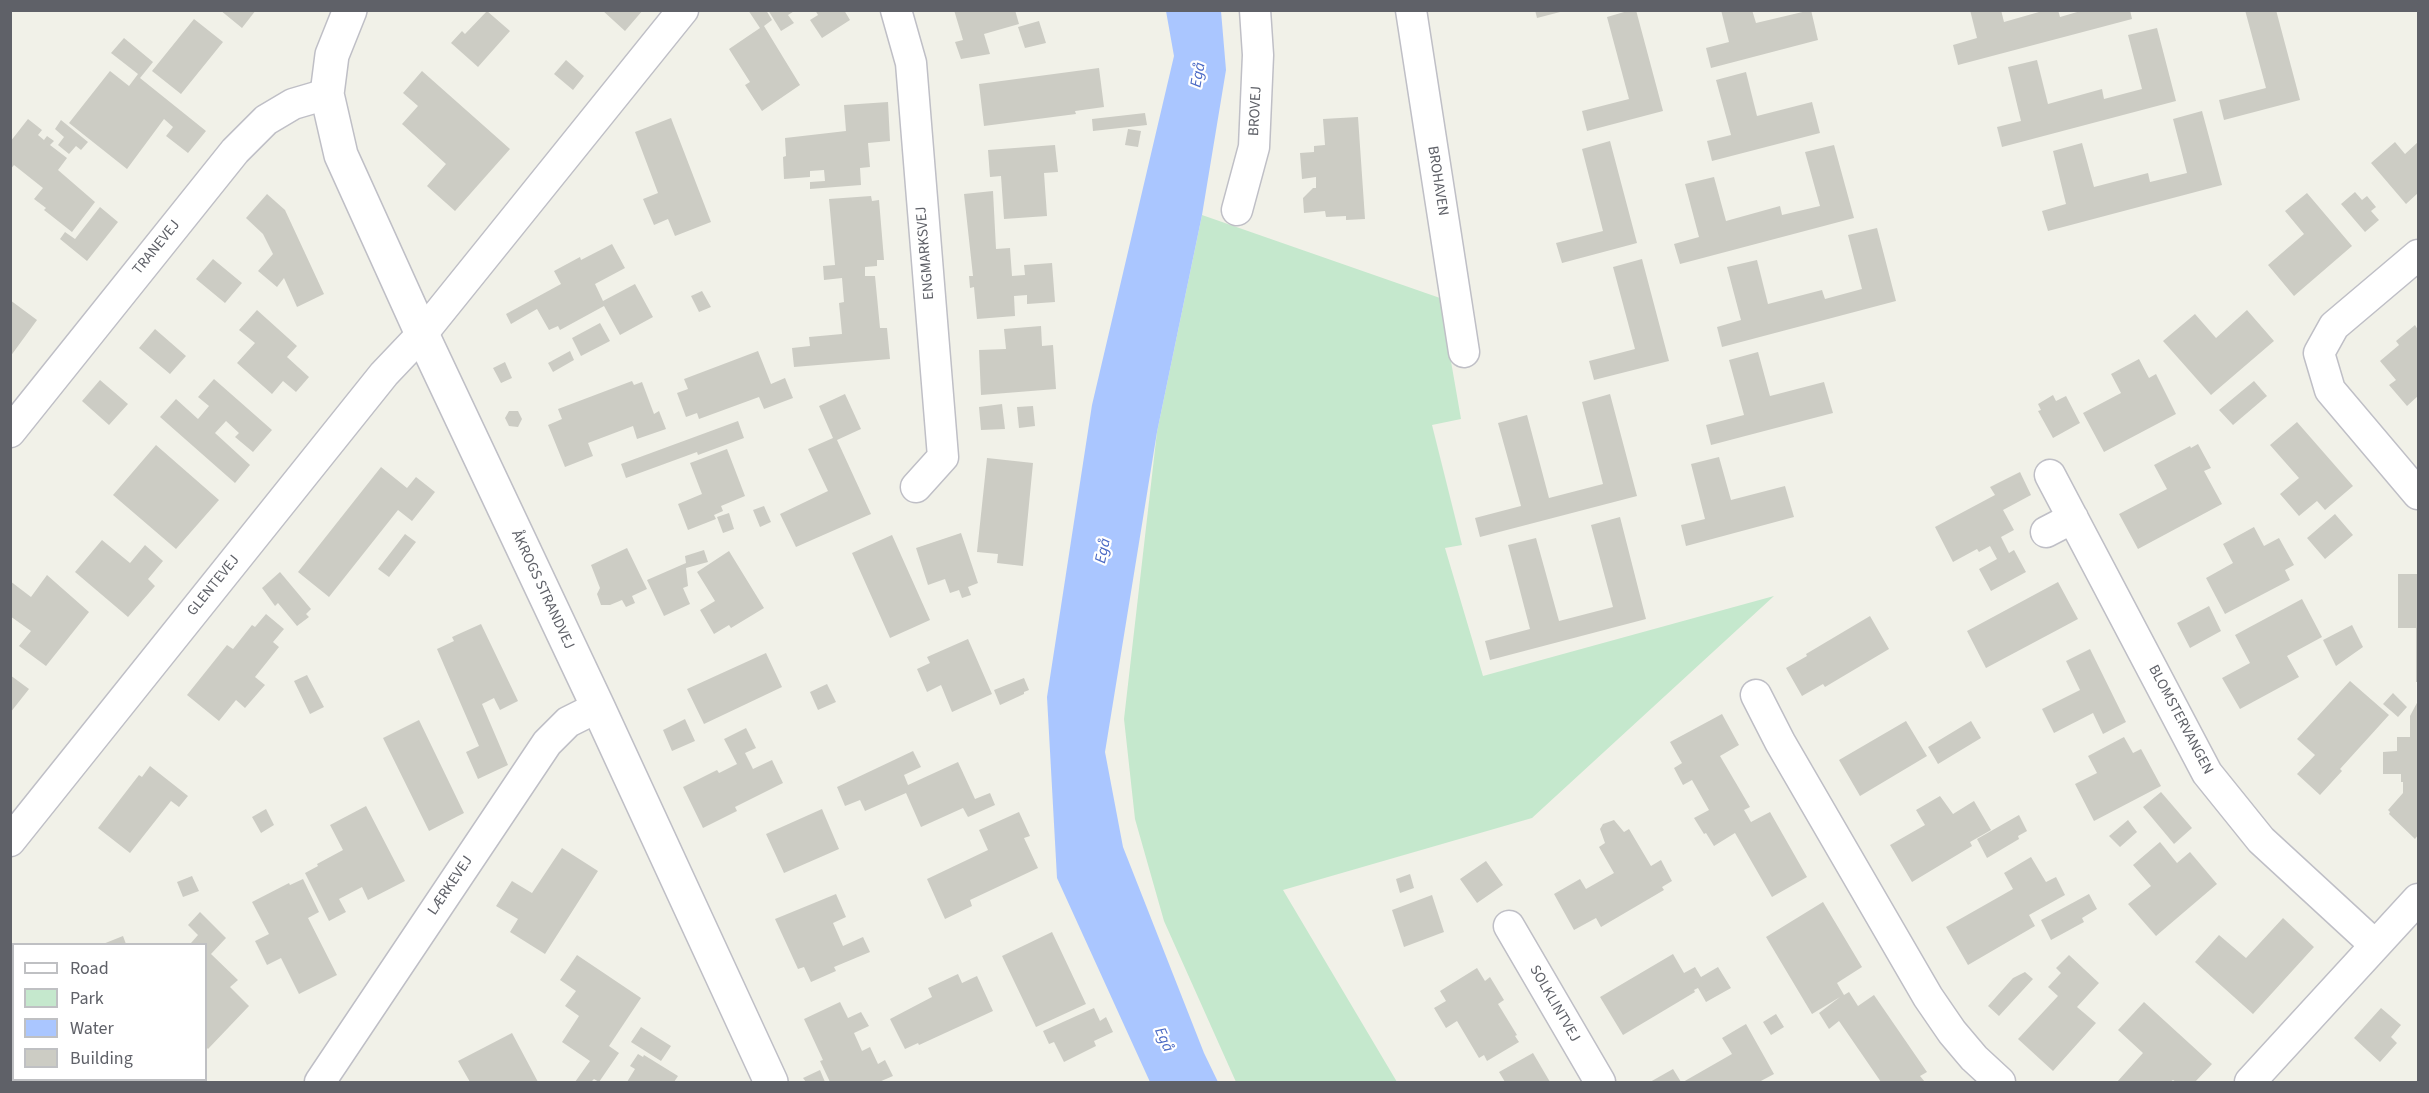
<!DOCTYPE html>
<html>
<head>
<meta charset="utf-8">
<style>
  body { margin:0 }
  #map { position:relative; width:2429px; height:1093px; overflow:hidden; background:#f1f1e8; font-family:"Source Sans 3",sans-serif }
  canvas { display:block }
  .frame { position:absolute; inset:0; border:12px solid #5f6168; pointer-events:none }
  .legend { position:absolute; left:12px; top:943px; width:195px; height:138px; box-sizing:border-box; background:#fff; border:2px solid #bfc0c3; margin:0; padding:8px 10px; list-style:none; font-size:18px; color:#5f6168 }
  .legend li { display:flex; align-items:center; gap:12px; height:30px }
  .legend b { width:30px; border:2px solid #bfc0c3 }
</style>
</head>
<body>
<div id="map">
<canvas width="2429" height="1093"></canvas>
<div class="frame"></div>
<ul class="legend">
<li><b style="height:8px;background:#fff"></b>Road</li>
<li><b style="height:16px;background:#c5e8cd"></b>Park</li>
<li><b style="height:16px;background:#aac6ff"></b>Water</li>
<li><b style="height:16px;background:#ccccc4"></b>Building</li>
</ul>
</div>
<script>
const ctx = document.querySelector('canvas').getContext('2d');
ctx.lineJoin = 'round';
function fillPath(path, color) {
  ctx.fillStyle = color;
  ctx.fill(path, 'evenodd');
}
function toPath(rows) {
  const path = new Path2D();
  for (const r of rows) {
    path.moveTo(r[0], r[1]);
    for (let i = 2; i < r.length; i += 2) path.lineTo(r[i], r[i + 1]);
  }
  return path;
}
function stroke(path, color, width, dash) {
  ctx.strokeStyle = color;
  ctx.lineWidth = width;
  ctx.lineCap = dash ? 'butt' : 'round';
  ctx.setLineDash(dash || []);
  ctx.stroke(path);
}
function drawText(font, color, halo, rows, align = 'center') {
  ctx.font = font + ' "Source Sans 3",sans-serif';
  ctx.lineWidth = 4.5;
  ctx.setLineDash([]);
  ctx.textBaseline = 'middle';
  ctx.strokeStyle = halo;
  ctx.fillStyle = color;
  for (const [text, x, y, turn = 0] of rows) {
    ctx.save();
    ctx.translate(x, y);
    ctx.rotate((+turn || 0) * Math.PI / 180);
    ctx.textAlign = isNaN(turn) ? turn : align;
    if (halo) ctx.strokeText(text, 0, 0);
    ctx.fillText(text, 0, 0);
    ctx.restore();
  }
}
fillPath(toPath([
  [1202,215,1440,298,1461,419,1432,425,1462,545,1445,548,1483,676,1774,596,1532,818,1283,890,1397,1082,1236,1082,1164,921,1135,819,1124,719,1157,432]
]), '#c5e8cd');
fillPath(toPath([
  [1166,11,1221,11,1226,70,1202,215,1157,432,1105,752,1123,847,1204,1053,1218,1082,1150,1082,1057,878,1047,697,1092,405,1174,56]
]), '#aac6ff');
fillPath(toPath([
  [220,10,256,10,242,28],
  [602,10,643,10,625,31],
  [748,10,766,10,772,20,764,26,800,85,762,111,745,85,750,82,729,49,760,28],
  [768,10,796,10,788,15,794,23,781,31],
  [815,10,844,10,850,20,822,38,810,20,818,15],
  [954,10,1015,10,1019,24,984,34,990,54,961,59,955,42,963,40],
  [1535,10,1563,10,1564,11,1537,18],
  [1631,10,1636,10,1663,111,1587,131,1582,111,1629,99,1607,17],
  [1721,10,1752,10,1756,23,1811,10,1818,40,1711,68,1706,48,1729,42],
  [1970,10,2001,10,2004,22,2046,10,2058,10,2060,17,2084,10,2130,10,2132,19,1958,65,1953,45,1977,38],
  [2245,10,2276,10,2300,100,2224,120,2219,100,2266,88],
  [487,11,510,31,478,67,451,43,462,31,465,34],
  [194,19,223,42,181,94,152,71],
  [1039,21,1046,43,1025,48,1018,27],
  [2157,28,2176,101,2002,147,1997,127,2021,121,2008,67,2037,60,2048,104,2102,89,2104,99,2142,89,2128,35],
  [124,38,153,62,140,78,206,131,188,153,166,136,173,127,164,119,127,169,69,123,110,71,129,86,138,74,111,53],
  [566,60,584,76,573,90,554,74],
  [1099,68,1104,107,1075,111,1076,114,984,126,979,84],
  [422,71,510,149,455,211,427,186,446,164,402,124,418,106,403,93],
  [1746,72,1757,116,1812,102,1820,133,1712,161,1707,141,1731,135,1716,80],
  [888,102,890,141,868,143,870,167,860,168,861,185,810,189,810,182,825,181,824,170,810,171,810,177,784,179,783,157,786,156,785,138,846,131,844,105],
  [2202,111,2222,185,2048,231,2042,211,2066,204,2053,151,2082,143,2094,187,2148,173,2150,182,2187,173,2173,119],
  [1145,113,1147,125,1093,131,1092,119],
  [1358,117,1365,219,1346,220,1346,216,1326,217,1325,211,1304,213,1303,198,1313,188,1316,188,1316,177,1302,179,1300,153,1314,152,1314,146,1325,145,1323,119],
  [671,118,711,222,675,236,668,219,654,225,643,199,658,193,635,132],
  [28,119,42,130,38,135,44,140,47,136,54,141,50,145,67,158,58,170,95,202,72,232,44,210,46,208,34,199,43,188,14,165,10,170,10,142],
  [61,120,88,142,81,150,76,146,69,154,58,145,64,137,55,129],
  [1128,129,1141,131,1138,147,1125,145],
  [1610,141,1637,243,1562,263,1556,243,1603,231,1582,149],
  [2395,142,2405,154,2418,142,2418,193,2406,204,2371,163],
  [1055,145,1058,172,1044,173,1047,216,1004,219,1001,176,990,177,988,150],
  [1834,145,1854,218,1680,264,1674,244,1699,237,1685,184,1714,177,1726,221,1780,206,1782,215,1820,206,1805,152],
  [993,191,996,249,1010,248,1012,276,1025,275,1024,265,1052,263,1055,302,1027,304,1027,295,1014,296,1015,316,977,319,974,287,970,288,969,276,973,276,964,194],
  [2355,192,2362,200,2367,196,2376,207,2371,211,2379,220,2365,232,2341,204],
  [2307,193,2352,246,2294,296,2268,265,2304,234,2285,211],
  [267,194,285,210,324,294,297,307,284,278,277,287,258,271,273,254,263,234,246,218],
  [871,196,872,201,879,200,884,260,877,260,877,266,865,267,865,276,875,276,880,328,887,328,890,359,794,367,792,348,810,346,809,337,842,334,839,303,844,302,842,278,824,280,823,266,835,265,829,199],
  [100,207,118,222,87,261,60,239,65,232,75,239],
  [1877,228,1896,301,1722,347,1717,327,1741,320,1727,267,1757,260,1768,304,1822,290,1825,299,1862,289,1848,235],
  [612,244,625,268,595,284,603,301,635,284,653,317,620,335,604,306,560,330,558,326,549,330,537,309,511,324,506,314,561,284,554,271,580,257,581,260],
  [213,259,242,283,225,303,196,279],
  [1642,259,1669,361,1594,380,1589,361,1635,349,1613,267],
  [702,291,711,307,699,312,691,296],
  [10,300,37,320,10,357],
  [257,310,297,346,287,357,309,377,296,392,283,381,272,394,237,363,255,343,239,330],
  [2247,310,2274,341,2211,395,2163,341,2195,314,2216,338],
  [600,323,610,341,581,356,572,338],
  [2415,325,2418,330,2418,396,2407,406,2389,385,2396,380,2380,361,2399,345,2396,341],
  [1041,326,1042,346,1053,345,1056,389,981,395,979,350,1006,349,1004,329],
  [155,329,186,356,170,374,139,348],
  [570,351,574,360,553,372,548,363],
  [758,351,771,384,785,378,793,398,764,409,759,397,699,419,697,413,686,417,677,393,688,389,684,379],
  [1758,352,1770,396,1824,382,1833,413,1711,445,1706,425,1744,415,1729,360],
  [2139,359,2149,378,2156,374,2176,414,2104,452,2083,413,2121,393,2111,374],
  [505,362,512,378,501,383,493,368],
  [214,379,272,430,253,452,235,437,239,433,226,421,215,433,250,465,235,483,160,417,176,399,198,419,209,406,198,397],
  [100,380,128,404,109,425,82,401],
  [632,381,634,385,642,382,654,414,659,411,666,429,637,439,633,426,588,443,593,456,565,467,548,425,562,419,558,409],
  [2254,381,2267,396,2233,425,2219,410],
  [845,394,861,429,837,440,871,514,796,547,780,514,828,491,808,449,833,438,819,406],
  [1610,394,1637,496,1480,537,1475,518,1521,506,1498,423,1527,415,1549,498,1603,484,1582,402],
  [2053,395,2056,401,2066,396,2080,423,2053,438,2038,411,2041,410,2038,404],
  [1002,404,1005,429,981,430,979,407],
  [1033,406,1035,426,1019,428,1017,407],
  [509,411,518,411,522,419,518,427,509,426,505,418],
  [738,421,744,438,698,455,697,452,626,478,621,464],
  [2297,422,2353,486,2325,510,2317,501,2299,516,2280,494,2299,478,2270,445],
  [2198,444,2211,468,2204,471,2222,504,2138,549,2119,514,2167,489,2154,465,2190,446,2191,448],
  [156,445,219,500,176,549,113,495],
  [727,449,745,496,721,506,723,511,714,515,716,519,688,530,678,504,702,494,690,463],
  [1719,457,1731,500,1785,486,1794,517,1686,546,1681,525,1705,519,1691,464],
  [987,458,1033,463,1023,566,997,563,998,554,977,552],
  [381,467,407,488,416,477,435,492,412,521,398,510,329,597,298,572],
  [2020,472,2031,495,2003,510,2014,530,2001,537,2009,553,2014,550,2026,572,1991,591,1979,569,1997,559,1990,546,1979,552,1977,549,1953,562,1935,527,1995,495,1990,487],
  [764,506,771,522,760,527,753,510],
  [729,513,734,529,723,533,717,517],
  [2335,514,2353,535,2325,559,2307,538],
  [1620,517,1646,619,1490,660,1485,641,1530,629,1508,545,1536,538,1559,621,1613,607,1591,525],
  [2254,527,2264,546,2279,538,2294,565,2285,570,2290,580,2225,614,2206,578,2233,563,2223,544],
  [961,533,978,583,968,587,971,595,962,598,959,590,950,593,945,579,928,585,916,548],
  [405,534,416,542,389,577,378,569],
  [892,535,930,620,890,638,852,553],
  [102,540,130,563,145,545,163,561,148,579,155,586,128,617,75,572],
  [627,548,647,589,632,596,635,603,626,607,622,600,610,605,601,605,597,594,600,588,591,565],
  [704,550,708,562,686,568,688,586,683,588,690,604,664,616,647,580,686,563,685,556],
  [729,551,764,608,731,628,729,625,714,634,700,610,715,601,697,572],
  [280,572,311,609,306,614,309,617,297,626,278,603,275,606,262,588],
  [2398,574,2418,574,2418,682,2416,682,2416,628,2398,628],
  [47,575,89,612,46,666,19,646,31,631,10,616,10,581,31,597],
  [2058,582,2078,619,1986,668,1967,631],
  [2302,599,2322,637,2287,656,2299,677,2240,709,2222,678,2250,663,2235,635],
  [2209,606,2221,631,2190,648,2177,623],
  [266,614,284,629,273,642,279,647,255,677,265,685,245,708,236,700,219,721,187,695,227,645,233,649,252,625,255,627],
  [1870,616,1889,649,1825,687,1823,684,1802,696,1786,668,1807,656,1806,654],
  [481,624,518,701,500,710,494,698,482,704,508,765,478,779,466,752,479,746,437,649,454,641,452,637],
  [2352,625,2363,647,2336,666,2323,640],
  [968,639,992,694,952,712,941,685,927,692,917,669,930,663,927,657],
  [2090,649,2126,722,2103,734,2093,713,2054,733,2042,709,2080,690,2066,661],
  [766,653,782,687,704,724,687,689],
  [10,675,29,689,10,713],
  [307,675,324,707,310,714,294,681],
  [1024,678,1029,690,1024,692,1024,694,1000,705,994,690],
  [2350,681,2389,715,2340,769,2342,771,2320,795,2297,774,2315,755,2297,739],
  [827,684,836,702,818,710,810,692],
  [2393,693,2407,707,2398,717,2383,704],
  [2418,701,2418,835,2415,839,2389,814,2390,812,2388,810,2403,793,2403,782,2401,782,2401,774,2383,774,2383,752,2397,751,2397,737,2410,737,2410,716],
  [1722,714,1739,745,1720,756,1750,807,1744,810,1751,822,1770,812,1807,877,1772,897,1735,833,1714,846,1706,833,1704,834,1694,818,1709,810,1692,780,1683,785,1674,768,1682,763,1670,742],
  [685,719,695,741,672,751,663,730],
  [419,720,464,813,429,831,383,738],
  [1906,721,1927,756,1860,796,1839,760],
  [1971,721,1981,738,1938,764,1928,747],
  [746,728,756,748,745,753,753,769,772,760,783,783,735,807,737,811,703,828,683,787,717,770,719,773,737,764,724,739],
  [2124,737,2133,753,2141,749,2161,786,2094,821,2075,784,2097,773,2088,756],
  [913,751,921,767,904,775,908,785,958,762,975,799,990,793,995,805,968,817,963,808,921,827,906,793,865,811,860,800,845,806,837,787],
  [150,766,188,796,179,807,171,801,130,853,98,828,139,775,142,777],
  [2161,792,2192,828,2174,844,2143,807],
  [1940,796,1953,814,1974,801,1991,830,1970,842,1972,846,1912,882,1890,845,1925,825,1916,810],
  [366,806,405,881,368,900,362,887,339,899,346,912,329,921,305,873,318,866,317,864,343,850,330,825],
  [266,809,274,825,261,833,252,817],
  [822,809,839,849,784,873,766,834],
  [1019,812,1030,836,1024,838,1038,868,970,900,972,906,945,919,927,879,988,850,979,830],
  [2019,815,2027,831,2018,836,2019,839,1987,858,1977,839],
  [1614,820,1624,832,1629,829,1651,866,1661,860,1672,881,1662,887,1664,890,1601,927,1596,918,1574,930,1554,894,1580,879,1586,889,1614,873,1599,847,1605,843,1600,829,1603,824],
  [2128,820,2137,832,2120,847,2109,836],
  [2160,842,2177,863,2190,852,2217,884,2156,936,2128,904,2151,886,2133,865],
  [562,848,598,871,545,954,510,932,518,919,496,906,512,881,532,893],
  [2031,857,2046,882,2056,877,2065,895,2029,915,2035,926,1968,965,1946,927,2013,889,2004,873],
  [1486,861,1503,885,1477,903,1460,879],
  [1410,874,1414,888,1400,893,1396,879],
  [192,876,199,891,183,897,177,882],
  [303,879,319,912,308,918,337,975,299,994,281,958,267,965,255,941,269,934,252,902,289,883,290,885],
  [836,894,846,917,833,923,843,946,863,937,870,952,834,967,836,971,811,982,804,967,798,969,775,919],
  [2089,894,2097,909,2082,918,2084,922,2051,940,2041,920],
  [1432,895,1444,932,1404,947,1392,910],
  [1823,902,1862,967,1837,983,1844,995,1849,992,1858,1006,1874,995,1927,1072,1920,1076,1925,1082,1881,1082,1839,1021,1829,1029,1819,1013,1840,997,1812,1014,1766,937],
  [200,912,226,938,211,954,238,980,230,987,249,1006,208,1049,206,1047,206,944,191,943,198,935,188,925],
  [2283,918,2314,947,2253,1014,2195,962,2219,935,2246,958],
  [1052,932,1086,1004,1036,1027,1002,956],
  [123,936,126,944,103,944],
  [1673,954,1684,973,1695,967,1701,977,1718,967,1731,988,1706,1002,1698,988,1694,990,1695,992,1623,1035,1600,997],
  [577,955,641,998,609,1046,619,1053,599,1082,594,1079,591,1082,575,1082,590,1061,562,1042,579,1016,565,1006,576,991,560,980],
  [2069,955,2099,983,2077,1007,2096,1023,2053,1071,2018,1039,2058,996,2048,987,2061,973,2056,968],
  [1477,968,1485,981,1490,977,1504,1000,1498,1004,1517,1035,1515,1036,1519,1042,1487,1061,1484,1055,1479,1058,1457,1021,1446,1028,1434,1008,1446,1001,1440,991],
  [2025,972,2033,979,1999,1016,1988,1006,2013,978],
  [958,974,962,983,977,976,993,1011,919,1045,918,1043,905,1049,890,1019,932,997,928,988],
  [10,976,14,982,14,1009,10,1010],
  [840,1002,848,1018,861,1012,869,1026,854,1033,862,1051,870,1047,878,1064,885,1060,893,1076,879,1082,830,1082,820,1061,823,1060,804,1019],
  [2144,1002,2212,1064,2195,1082,2176,1082,2173,1080,2170,1082,2117,1082,2143,1053,2118,1030],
  [1094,1008,1100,1021,1106,1017,1113,1032,1094,1041,1096,1046,1064,1062,1054,1042,1049,1044,1043,1031],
  [2381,1008,2401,1025,2391,1037,2397,1043,2380,1062,2354,1038],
  [1776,1014,1784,1027,1771,1035,1763,1022],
  [1746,1024,1774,1074,1759,1082,1683,1082,1732,1054,1722,1038],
  [641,1027,671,1046,661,1061,631,1042],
  [512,1033,538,1082,470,1082,458,1061],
  [1533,1053,1550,1082,1505,1082,1499,1072],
  [638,1054,643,1057,644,1055,678,1076,674,1082,627,1082,635,1069,630,1066],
  [1673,1069,1681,1082,1650,1082],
  [820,1070,825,1082,806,1082,803,1078]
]), '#ccccc4');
const minor = toPath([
  [896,10,911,63,943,457,916,487],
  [1411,10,1464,352],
  [1237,210,1254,147,1258,55,1255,10],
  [2418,255,2334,326,2319,353,2330,390,2418,494],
  [10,432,235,151,266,120,293,104,327,94],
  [2050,475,2207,773,2261,840,2375,945],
  [2046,532,2073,518],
  [1756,695,1780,742,1928,997,1952,1032,1974,1058,2000,1082],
  [10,841,384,374,422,334,683,10],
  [1509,926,1600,1082],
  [320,1082,547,743,568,722,598,707],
  [2250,1082,2418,899]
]);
const tertiary = toPath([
  [350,10,332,55,327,94,341,155,422,334,598,707,771,1082]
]);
stroke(minor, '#bfbfc6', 33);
stroke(tertiary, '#bfbfc6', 36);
stroke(minor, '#fff', 30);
stroke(tertiary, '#fff', 33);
drawText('15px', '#5f6168', '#fff', [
  ["BROVEJ",1256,111,-87],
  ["BROHAVEN",1437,181,81],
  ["TRANEVEJ",157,248,-51],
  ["ENGMARKSVEJ",926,253,-95],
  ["GLENTEVEJ",214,586,-51],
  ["ÅKROGS STRANDVEJ",542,590,65],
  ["BLOMSTERVANGEN",2180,720,62],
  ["LÆRKEVEJ",451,886,-56],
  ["SOLKLINTVEJ",1554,1004,60]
]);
drawText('italic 16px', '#4a69c4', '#fff', [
  ["Egå",1199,75,-80],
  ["Egå",1104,551,-78],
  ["Egå",1163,1040,66]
]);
</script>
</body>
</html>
